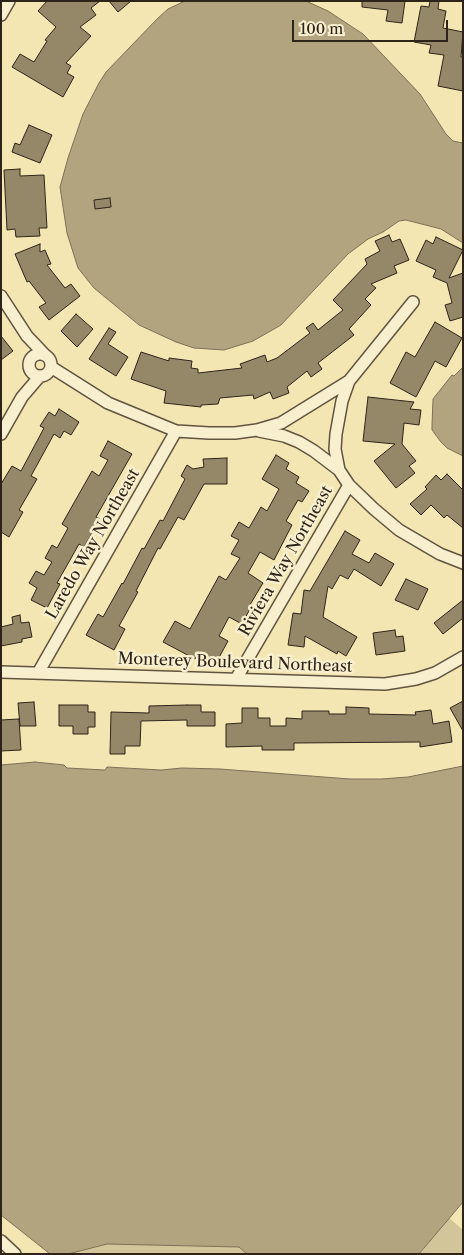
<!DOCTYPE html>
<html>
<head>
<meta charset="utf-8">
<style>
  body { margin:0 }
  #map { position:relative; width:464px; height:1255px; overflow:hidden; background:#f4e6b3; font-family:"Libre Caslon Text",serif }
  canvas { display:block }
  .frame { position:absolute; inset:0; border:2px solid #2e2319; pointer-events:none }
  .scale { position:absolute; left:292px; top:20px; width:156px; height:22px; box-sizing:border-box; border:2px solid #2e2319; border-top:0; padding-left:6px; font-size:15px; line-height:18px; white-space:nowrap; color:#2e2319; -webkit-text-stroke:4px #f8efce; paint-order:stroke }
</style>
</head>
<body>
<div id="map">
<canvas width="464" height="1255"></canvas>
<div class="frame"></div>
<div class="scale">100 m</div>
</div>
<script>
const ctx = document.querySelector('canvas').getContext('2d');
ctx.lineJoin = 'round';
function fillPath(path, color) {
  ctx.fillStyle = color;
  ctx.fill(path, 'evenodd');
}
function toPath(rows) {
  const path = new Path2D();
  for (const r of rows) {
    if (r.length === 3) {
      path.moveTo(r[0] + r[2], r[1]);
      path.arc(r[0], r[1], r[2], 0, 2 * Math.PI);
      continue;
    }
    path.moveTo(r[0], r[1]);
    for (let i = 2; i < r.length; i += 2) path.lineTo(r[i], r[i + 1]);
  }
  return path;
}
function stroke(path, color, width, dash) {
  ctx.strokeStyle = color;
  ctx.lineWidth = width;
  ctx.lineCap = dash ? 'butt' : 'round';
  ctx.setLineDash(dash || []);
  ctx.stroke(path);
}
function drawText(font, color, halo, rows, align = 'center') {
  ctx.font = font + ' "Libre Caslon Text",serif';
  ctx.lineWidth = 5;
  ctx.setLineDash([]);
  ctx.textBaseline = 'middle';
  ctx.strokeStyle = halo;
  ctx.fillStyle = color;
  for (const [text, x, y, turn = 0] of rows) {
    ctx.save();
    ctx.translate(x, y);
    ctx.rotate((+turn || 0) * Math.PI / 180);
    ctx.textAlign = isNaN(turn) ? turn : align;
    if (halo) ctx.strokeText(text, 0, 0);
    ctx.fillText(text, 0, 0);
    ctx.restore();
  }
}
fillPath(toPath([
  [449,1218,463,1230,463,1254,420,1254],
  [107,1244,239,1247,247,1254,68,1254]
]), '#d2c599');
const water = toPath([
  [185,1,306,1,328,11,363,34,420,94,446,134,453,141,463,143,463,243,441,229,406,220,399,221,383,232,368,239,348,254,281,325,253,341,224,350,194,348,176,342,139,325,94,288,78,268,67,233,60,187,68,158,83,114,99,83,106,72,157,19,168,9,185,1],
  [463,367,463,456,447,448,441,442,432,430,432,425,433,399,452,375,454,376,463,367],
  [35,762,64,765,67,768,105,770,107,767,161,770,182,768,220,769,350,779,381,779,408,777,463,766,463,1202,419,1254,247,1254,239,1247,107,1244,68,1254,50,1254,1,1215,1,765,35,762]
]);
fillPath(water, '#b1a47f');
stroke(water, '#7d7056', 1);
const building = toPath([
  [47,1,100,1,91,8,96,15,80,27,91,36,66,63,71,66,67,73,74,77,63,97,12,67,20,54,34,62,47,41,45,40,56,27,38,11,47,1],
  [109,1,131,1,118,12,109,1],
  [362,1,405,1,402,23,386,21,388,10,362,7,362,1],
  [430,1,439,1,438,9,446,11,443,28,463,32,461,57,463,57,463,91,438,86,444,55,429,53,431,45,414,42,421,6,429,7,430,1],
  [29,125,52,135,40,163,12,152,15,143,20,145,29,125],
  [20,169,20,176,44,175,47,228,39,228,40,236,16,237,15,229,7,230,4,170,20,169],
  [110,198,111,207,95,209,94,200,110,198],
  [389,235,392,242,400,239,409,260,394,266,397,273,371,284,376,288,365,299,371,305,349,329,354,335,318,363,322,369,311,377,307,371,287,387,289,393,273,399,270,392,254,399,253,395,220,398,218,404,201,405,201,407,164,403,166,391,131,379,141,352,169,361,169,358,192,361,191,368,198,369,198,373,242,368,240,364,265,355,267,362,277,358,310,333,306,328,313,323,318,330,343,310,333,300,367,264,365,259,380,251,375,241,389,235],
  [436,237,463,250,449,278,463,273,463,317,450,321,445,305,452,303,447,283,433,277,436,270,416,261,426,240,433,244,436,237],
  [40,244,40,252,45,250,51,264,47,265,65,288,71,284,80,296,49,320,39,307,46,303,29,281,27,282,15,254,40,244],
  [76,314,93,329,77,347,61,331,76,314],
  [435,322,462,338,446,367,435,361,416,397,390,383,406,352,415,357,435,322],
  [109,328,116,332,108,344,128,357,116,376,89,359,109,328],
  [1,336,13,351,1,360,1,336],
  [368,397,414,402,410,409,421,410,419,425,404,423,402,444,416,461,409,466,415,473,396,488,374,461,395,444,363,441,368,397],
  [59,409,79,422,71,435,64,431,60,438,54,434,31,476,37,479,19,510,23,512,9,537,1,532,1,484,12,466,21,471,44,428,40,426,49,412,55,416,59,409],
  [108,441,132,454,96,517,100,519,84,547,79,544,57,583,60,584,47,608,31,600,37,588,29,583,36,571,44,575,52,562,45,558,52,545,57,548,68,528,62,524,92,471,99,476,108,460,100,456,108,441],
  [276,455,289,463,286,469,299,477,296,483,309,491,302,502,298,500,286,521,292,525,274,560,260,552,248,573,263,583,248,608,250,609,242,624,229,617,219,636,228,641,216,663,199,653,195,659,163,642,175,621,190,629,219,576,226,580,240,558,231,554,239,540,231,536,239,522,249,528,261,507,267,511,279,489,262,479,276,455],
  [227,458,227,484,204,484,184,520,178,517,160,549,158,548,136,591,138,592,119,626,125,629,114,650,86,635,98,614,103,617,122,583,123,584,142,548,144,549,160,520,163,521,185,479,181,476,187,465,193,469,204,467,203,459,227,458],
  [447,474,463,490,463,528,447,515,444,518,431,505,421,515,410,504,427,489,425,487,436,475,441,480,447,474],
  [345,531,360,540,352,554,369,563,375,553,394,564,381,586,354,569,348,579,340,575,332,589,328,586,323,617,357,637,346,656,338,651,337,654,305,636,304,647,288,645,293,613,301,614,304,590,310,591,345,531],
  [406,579,428,589,418,610,395,600,406,579],
  [463,600,463,618,443,634,434,623,463,600],
  [20,615,21,623,29,622,32,637,22,639,22,642,1,646,1,627,13,624,12,617,20,615],
  [395,630,396,637,403,636,405,651,376,655,373,633,395,630],
  [463,701,463,731,450,708,463,701],
  [34,702,36,726,20,726,18,703,34,702],
  [59,705,88,705,88,712,95,712,95,727,88,727,88,734,73,734,73,726,59,726,59,705],
  [187,705,201,705,201,712,215,712,215,726,187,726,187,720,141,721,140,746,125,746,125,754,110,754,111,712,149,713,149,706,187,705],
  [346,707,369,708,369,714,416,715,415,712,431,710,433,724,449,721,452,742,420,747,420,742,294,743,294,750,262,750,262,746,226,747,226,724,242,723,242,708,258,708,258,718,270,718,270,726,286,726,286,718,302,719,302,711,329,711,329,714,346,714,346,707],
  [19,719,21,750,1,751,1,720,19,719]
]);
fillPath(building, '#958869');
stroke(building, '#2e2319', 1);
const minor = toPath([
  [1,15,9,1],
  [1,296,27,336,45,355],
  [40,365,11],
  [51,367,108,403,176,431,209,433,235,433,257,430,281,423,349,381,413,302],
  [349,381,342,401,336,434,335,449,339,470,349,485,374,509,399,530,440,554,463,563],
  [259,431,284,436,299,442,314,451,339,470],
  [1,434,22,397,40,376],
  [1,672,385,684,416,679,435,673,463,657],
  [38,673,176,431],
  [236,679,349,485],
  [1,1241,15,1254]
]);
stroke(minor, '#605440', 14);
stroke(minor, '#f8efce', 11);
drawText('16px', '#2e2319', '#f8efce', [
  ["Laredo Way Northeast",93,544,-60],
  ["Riviera Way Northeast",286,561,-60],
  ["Monterey Boulevard Northeast",235,663,2]
]);
</script>
</body>
</html>
